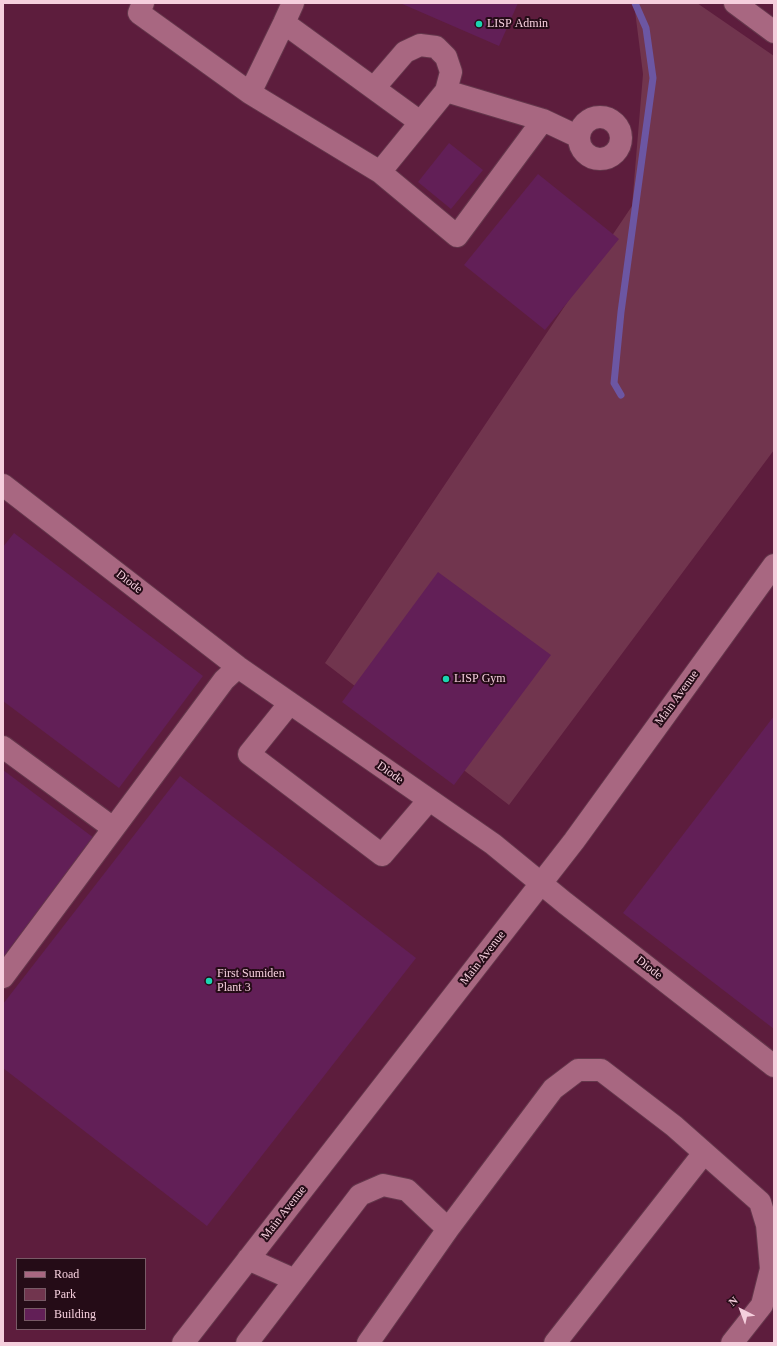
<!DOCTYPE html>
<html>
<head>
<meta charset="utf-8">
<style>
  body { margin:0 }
  #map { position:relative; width:777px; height:1346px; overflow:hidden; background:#4e1530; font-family:Georgia,serif }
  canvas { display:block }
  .frame { position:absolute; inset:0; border:4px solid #f5cfdd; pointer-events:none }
  .legend { position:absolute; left:16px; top:1258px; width:130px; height:72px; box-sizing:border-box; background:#250c17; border:1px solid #785a66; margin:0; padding:5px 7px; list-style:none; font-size:12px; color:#f5cfdd }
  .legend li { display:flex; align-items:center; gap:8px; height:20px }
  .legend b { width:20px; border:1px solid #785a66 }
  .north { position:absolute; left:721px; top:1290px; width:40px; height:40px; -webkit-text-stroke:3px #250c17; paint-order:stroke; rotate:318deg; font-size:11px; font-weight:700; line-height:16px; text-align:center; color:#f5cfdd }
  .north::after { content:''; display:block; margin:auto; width:14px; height:18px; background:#f5cfdd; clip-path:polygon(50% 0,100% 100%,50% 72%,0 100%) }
</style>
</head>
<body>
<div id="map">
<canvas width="777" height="1346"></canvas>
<div class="frame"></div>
<ul class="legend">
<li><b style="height:5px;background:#a86781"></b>Road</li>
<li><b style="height:11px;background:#71354e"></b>Park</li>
<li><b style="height:11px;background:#621f57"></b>Building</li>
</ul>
<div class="north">N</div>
</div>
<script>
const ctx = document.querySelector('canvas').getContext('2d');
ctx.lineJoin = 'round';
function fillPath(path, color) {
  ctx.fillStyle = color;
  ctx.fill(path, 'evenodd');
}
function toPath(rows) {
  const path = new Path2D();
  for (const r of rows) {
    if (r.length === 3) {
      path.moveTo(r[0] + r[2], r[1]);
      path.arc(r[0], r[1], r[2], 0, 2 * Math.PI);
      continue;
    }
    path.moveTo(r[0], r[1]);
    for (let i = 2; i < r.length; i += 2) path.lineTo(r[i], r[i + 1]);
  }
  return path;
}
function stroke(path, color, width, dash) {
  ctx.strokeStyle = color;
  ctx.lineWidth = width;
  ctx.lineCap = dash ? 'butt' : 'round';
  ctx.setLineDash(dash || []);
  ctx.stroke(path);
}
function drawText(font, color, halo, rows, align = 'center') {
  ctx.font = font + ' Georgia,serif';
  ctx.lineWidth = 4;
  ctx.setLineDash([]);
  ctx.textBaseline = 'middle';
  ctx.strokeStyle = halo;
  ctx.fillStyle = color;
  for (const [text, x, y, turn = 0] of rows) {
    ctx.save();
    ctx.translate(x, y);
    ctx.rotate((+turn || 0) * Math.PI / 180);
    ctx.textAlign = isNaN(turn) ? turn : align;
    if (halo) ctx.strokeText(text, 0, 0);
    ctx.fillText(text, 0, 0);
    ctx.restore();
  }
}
fillPath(toPath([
  [3,3,774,3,774,1343,3,1343],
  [17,1259,145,1259,145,1329,17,1329]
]), '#5d1d3d');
fillPath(toPath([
  [634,3,697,3,774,56,774,450,509,805,325,663,632,206,643,74]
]), '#71354e');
stroke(toPath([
  [621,395,614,383,621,312,653,78,646,28,635,3]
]), '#6c56a3', 7);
fillPath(toPath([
  [400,3,518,3,499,46],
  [449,143,483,170,451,209,418,182],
  [538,174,619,239,545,330,464,265],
  [14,533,203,676,119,788,3,701,3,547],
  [438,572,551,655,454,785,342,702],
  [774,716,774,1029,623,913],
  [3,770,94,838,3,958],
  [180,776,416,958,207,1226,3,1068,3,1004]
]), '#621f57');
const minor = toPath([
  [143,3,139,13,250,93,380,172,457,236,543,120],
  [735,3,774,32],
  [284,23,420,122],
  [374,88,405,52,420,45,436,47,446,57,451,72,446,91,380,172],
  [446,91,543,120,579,137],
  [250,93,284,23,293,3],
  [600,138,21],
  [3,485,238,667,493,844,565,903,774,1066],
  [290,703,249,754,382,855,429,800],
  [3,747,113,828],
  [3,977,224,680,238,667],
  [248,1259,295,1280],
  [183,1343,574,841,774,565],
  [247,1343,360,1195,383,1185,407,1190,448,1229],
  [368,1343,448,1229,553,1089,578,1070,601,1070,674,1126,760,1202,767,1225,771,1269,762,1305,732,1343],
  [555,1343,704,1153]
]);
stroke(minor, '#64364b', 24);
stroke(minor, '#a86781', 22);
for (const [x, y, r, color] of [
  [479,24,4,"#1ad5b2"],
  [446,679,4,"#1ad5b2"],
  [209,981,4,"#1ad5b2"]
]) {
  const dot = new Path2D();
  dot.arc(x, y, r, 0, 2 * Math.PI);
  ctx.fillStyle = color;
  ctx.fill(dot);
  stroke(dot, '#250c17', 1.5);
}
drawText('12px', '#f5cfdd', '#250c17', [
  ["LISP Admin",487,24],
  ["LISP Gym",454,679],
  ["First Sumiden",217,974],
  ["Plant 3",217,988]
], 'left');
drawText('12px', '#f5cfdd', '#250c17', [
  ["Diode",129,582,38],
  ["Main Avenue",677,698,-54],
  ["Diode",390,773,35],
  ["Main Avenue",483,958,-52],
  ["Diode",649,968,38],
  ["Main Avenue",284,1213,-52]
]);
</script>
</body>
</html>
